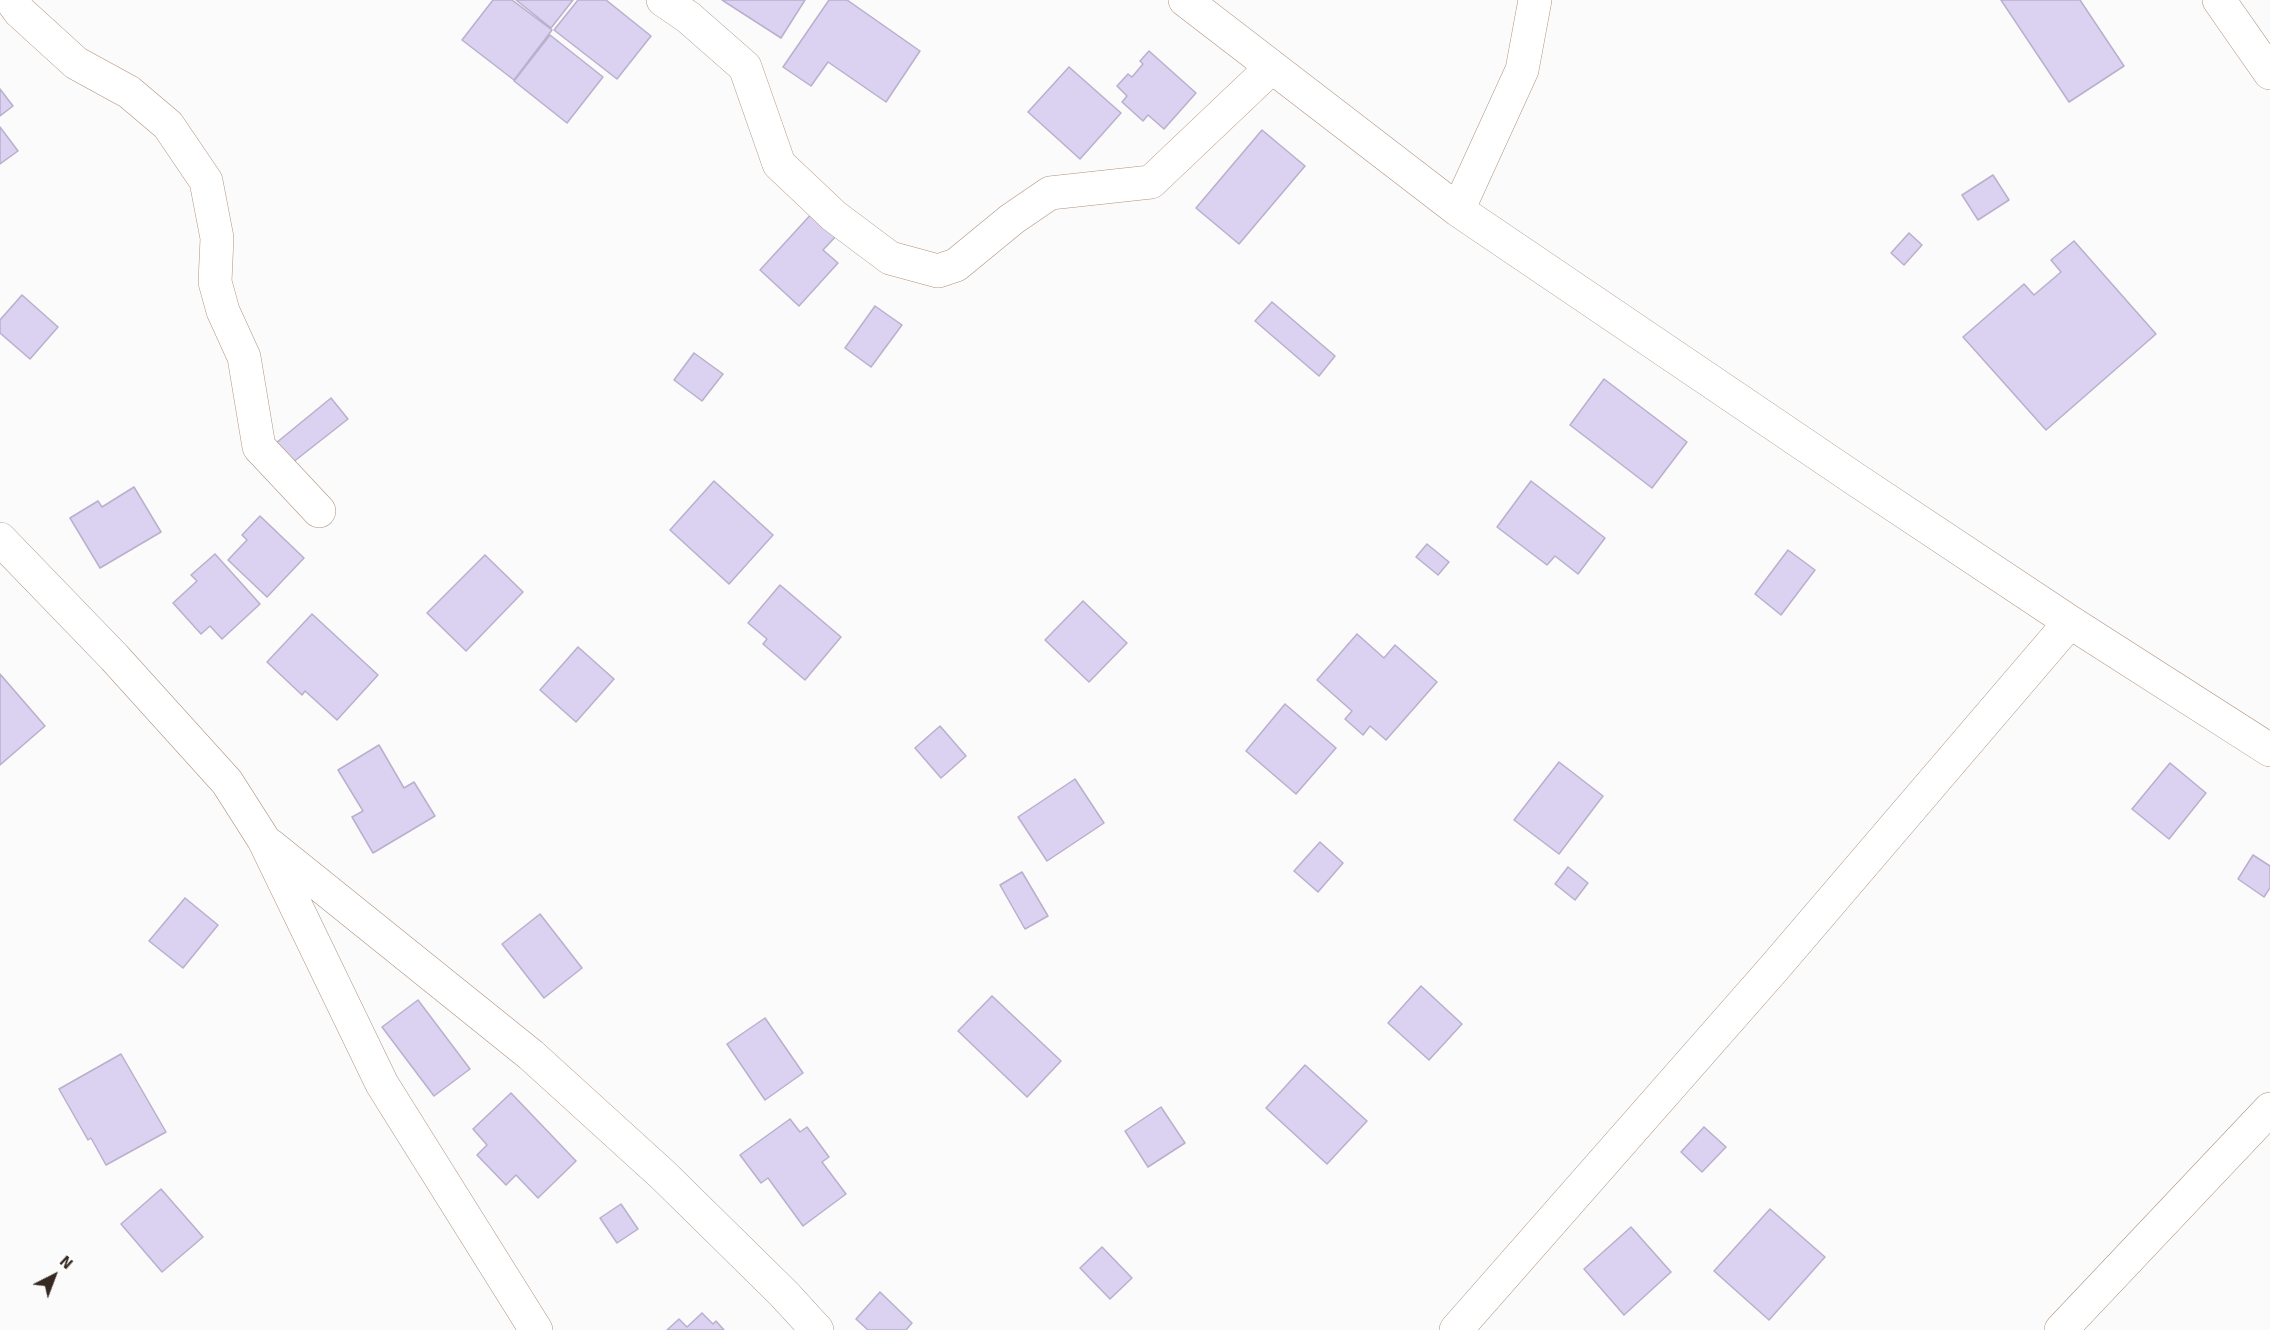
<!DOCTYPE html>
<html>
<head>
<meta charset="utf-8">
<style>
  body { margin:0 }
  #map { position:relative; width:2270px; height:1330px; overflow:hidden; background:#fbfbfb; font-family:Signika,sans-serif }
  canvas { display:block }
  .north { position:absolute; left:24px; top:1246px; width:60px; height:60px; -webkit-text-stroke:4px #fff; paint-order:stroke; rotate:42deg; font-size:16px; font-weight:700; line-height:24px; text-align:center; color:#352921 }
  .north::after { content:''; display:block; margin:auto; width:21px; height:27px; background:#352921; clip-path:polygon(50% 0,100% 100%,50% 72%,0 100%) }
</style>
</head>
<body>
<div id="map">
<canvas width="2270" height="1330"></canvas>
<div class="north">N</div>
</div>
<script>
const ctx = document.querySelector('canvas').getContext('2d');
ctx.lineJoin = 'round';
function fillPath(path, color) {
  ctx.fillStyle = color;
  ctx.fill(path, 'evenodd');
}
function toPath(rows) {
  const path = new Path2D();
  for (const r of rows) {
    path.moveTo(r[0], r[1]);
    for (let i = 2; i < r.length; i += 2) path.lineTo(r[i], r[i + 1]);
  }
  return path;
}
function stroke(path, color, width, dash) {
  ctx.strokeStyle = color;
  ctx.lineWidth = width;
  ctx.lineCap = dash ? 'butt' : 'round';
  ctx.setLineDash(dash || []);
  ctx.stroke(path);
}
const building = toPath([
  [493,0,512,0,552,30,514,80,462,40,493,0],
  [516,0,573,0,551,28,516,0],
  [578,0,606,0,651,36,617,79,554,30,578,0],
  [722,0,805,0,781,38,722,0],
  [829,0,847,0,920,51,886,102,828,62,811,86,783,67,829,0],
  [2001,0,2080,0,2124,66,2069,102,2001,0],
  [550,35,603,77,567,123,514,81,550,35],
  [1149,51,1196,93,1164,129,1148,115,1143,121,1122,102,1127,96,1117,86,1128,74,1132,77,1143,64,1140,61,1149,51],
  [1069,67,1121,113,1080,159,1028,112,1069,67],
  [0,89,13,106,0,116,0,89],
  [0,127,18,151,0,164,0,127],
  [1262,130,1305,166,1239,244,1196,208,1262,130],
  [1993,175,2009,200,1978,220,1962,195,1993,175],
  [815,210,839,233,823,250,838,263,799,306,760,270,815,210],
  [1909,233,1922,245,1904,265,1891,253,1909,233],
  [2074,241,2156,334,2046,430,1963,337,2024,284,2034,295,2061,272,2051,260,2074,241],
  [22,295,58,327,30,359,0,333,0,320,22,295],
  [1272,302,1335,356,1319,376,1255,321,1272,302],
  [875,306,902,325,871,367,845,348,875,306],
  [694,353,723,374,702,401,674,380,694,353],
  [1604,379,1687,442,1652,488,1570,425,1604,379],
  [331,398,348,419,292,463,276,443,331,398],
  [714,481,773,535,729,584,670,530,714,481],
  [1531,481,1605,538,1578,574,1555,556,1547,565,1497,527,1531,481],
  [134,487,161,532,100,568,70,518,98,501,102,507,134,487],
  [260,516,304,558,267,597,228,560,247,540,242,535,260,516],
  [1427,544,1449,562,1438,575,1416,557,1427,544],
  [1788,550,1815,570,1781,615,1755,594,1788,550],
  [215,554,260,604,222,639,210,626,201,634,173,603,197,581,191,575,215,554],
  [485,555,523,592,466,651,427,613,485,555],
  [780,585,841,637,805,680,763,644,767,639,748,623,780,585],
  [1083,601,1127,643,1089,682,1045,640,1083,601],
  [312,614,378,675,337,720,305,691,302,695,267,662,312,614],
  [1357,634,1384,658,1395,645,1437,682,1386,740,1370,726,1363,735,1345,719,1352,711,1317,680,1357,634],
  [578,647,614,679,576,722,540,690,578,647],
  [0,674,45,726,0,765,0,674],
  [1285,704,1336,748,1296,794,1246,751,1285,704],
  [940,726,966,756,941,778,915,748,940,726],
  [379,745,404,788,414,782,435,816,373,853,352,817,363,811,338,770,379,745],
  [1559,762,1603,796,1559,854,1514,820,1559,762],
  [2170,763,2206,793,2169,839,2132,809,2170,763],
  [1075,779,1104,823,1047,861,1018,817,1075,779],
  [1320,842,1343,863,1318,892,1294,871,1320,842],
  [2253,855,2270,866,2270,888,2264,897,2238,879,2253,855],
  [1568,867,1588,883,1575,900,1555,884,1568,867],
  [1022,872,1048,916,1025,929,1000,885,1022,872],
  [185,898,218,925,183,968,149,941,185,898],
  [540,914,582,968,544,998,502,944,540,914],
  [1421,986,1462,1024,1429,1060,1388,1023,1421,986],
  [992,996,1061,1061,1027,1097,958,1031,992,996],
  [418,1000,470,1069,434,1096,382,1027,418,1000],
  [765,1018,803,1073,765,1100,727,1044,765,1018],
  [121,1054,166,1132,106,1165,91,1138,88,1140,59,1089,121,1054],
  [1305,1065,1367,1121,1327,1164,1266,1108,1305,1065],
  [511,1093,576,1161,538,1198,516,1175,506,1185,477,1155,487,1145,473,1129,511,1093],
  [1161,1107,1185,1143,1148,1167,1125,1131,1161,1107],
  [790,1119,800,1132,807,1127,829,1157,822,1162,846,1194,803,1226,768,1178,761,1183,740,1155,790,1119],
  [1704,1127,1726,1147,1702,1172,1681,1152,1704,1127],
  [161,1189,203,1237,162,1272,121,1224,161,1189],
  [621,1204,638,1229,617,1243,600,1218,621,1204],
  [1770,1209,1825,1257,1769,1320,1714,1271,1770,1209],
  [1631,1227,1671,1272,1624,1315,1584,1269,1631,1227],
  [1102,1247,1132,1278,1110,1299,1080,1268,1102,1247],
  [880,1292,912,1323,906,1330,868,1330,856,1319,880,1292],
  [702,1313,713,1324,716,1321,724,1330,667,1330,679,1319,687,1327,702,1313]
]);
fillPath(building, '#dbd1f0');
stroke(building, '#baafcd', 1.5);
const minor = toPath([
  [11,0,20,12,76,63,129,92,168,125,206,181,217,238,215,282,223,311,244,357,259,447,319,511],
  [663,0,688,17,745,67,779,164,834,216,890,258,938,271,956,265,1012,219,1050,193,1151,182,1271,68],
  [1185,0,1458,210,1855,479,2070,622,2270,750],
  [2219,0,2270,73],
  [1458,210,1522,70,1535,0],
  [0,539,114,657,227,782,264,840,382,1084,536,1330],
  [270,845,531,1055,663,1175,784,1294,817,1330],
  [1456,1330,1775,967,2070,622],
  [2061,1330,2270,1109]
]);
stroke(minor, '#ae937f', 34);
stroke(minor, '#fff', 33);
</script>
</body>
</html>
